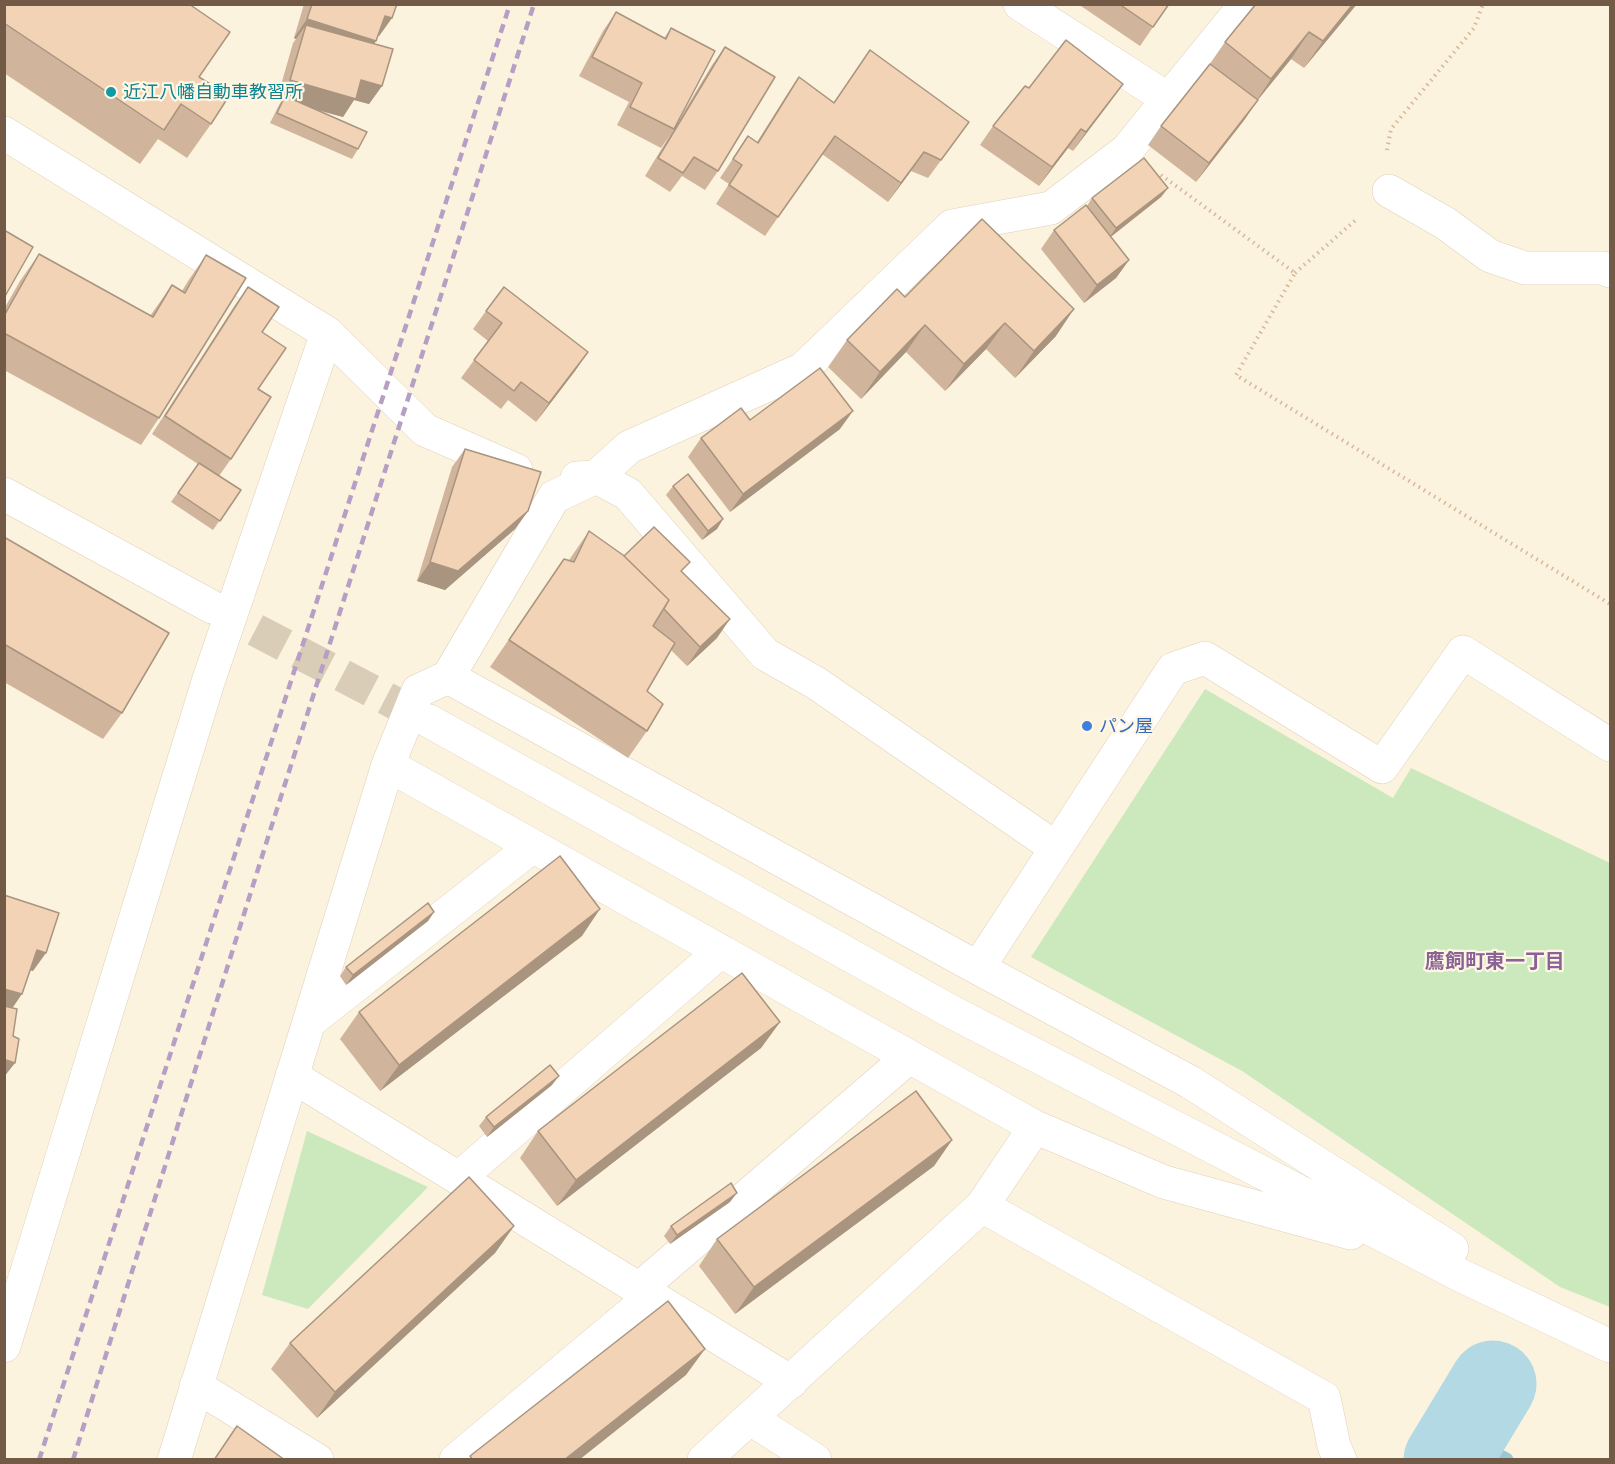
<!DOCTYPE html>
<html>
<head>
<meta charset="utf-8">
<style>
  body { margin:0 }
  #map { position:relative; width:1615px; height:1464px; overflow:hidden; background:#fcf3de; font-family:"Public Sans",sans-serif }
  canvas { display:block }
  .frame { position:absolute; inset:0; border:6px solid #725a46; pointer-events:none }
</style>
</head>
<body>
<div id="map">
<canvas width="1615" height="1464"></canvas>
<div class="frame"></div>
</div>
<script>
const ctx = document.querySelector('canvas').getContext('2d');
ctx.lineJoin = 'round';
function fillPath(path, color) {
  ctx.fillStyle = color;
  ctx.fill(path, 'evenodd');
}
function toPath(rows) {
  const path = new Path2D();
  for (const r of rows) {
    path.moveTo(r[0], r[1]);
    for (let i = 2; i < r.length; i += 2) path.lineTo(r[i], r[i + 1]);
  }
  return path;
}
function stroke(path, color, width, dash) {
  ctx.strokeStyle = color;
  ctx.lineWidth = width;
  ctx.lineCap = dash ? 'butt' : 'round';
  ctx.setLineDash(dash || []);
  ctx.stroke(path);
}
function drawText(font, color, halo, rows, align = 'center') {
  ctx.font = font + ' "Public Sans","Noto Sans JP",sans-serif';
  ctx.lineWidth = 4.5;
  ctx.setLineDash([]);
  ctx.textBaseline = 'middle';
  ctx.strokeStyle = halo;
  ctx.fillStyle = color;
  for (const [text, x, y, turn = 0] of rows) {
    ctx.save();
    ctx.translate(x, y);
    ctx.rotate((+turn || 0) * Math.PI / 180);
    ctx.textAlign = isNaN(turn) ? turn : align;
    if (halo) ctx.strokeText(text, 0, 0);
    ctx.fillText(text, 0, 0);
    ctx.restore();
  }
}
fillPath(toPath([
  [1205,689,1393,798,1411,768,1610,863,1610,1307,1560,1287,1242,1071,1031,957],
  [307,1131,428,1187,308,1309,262,1295]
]), '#cbe9bd');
stroke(toPath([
  [1461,1437,1506,1460]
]), '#99c8d7', 15);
stroke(toPath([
  [1447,1460,1493,1384]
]), '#b3d9e5', 87);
stroke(toPath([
  [212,607,429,721]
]), '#dacdb8', 33, [33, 16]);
const minor = toPath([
  [1020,4,1168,99],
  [4,133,327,333,425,430,516,470],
  [1389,191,1445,223,1490,256,1525,268,1603,268,1610,271],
  [577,478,596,477,628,494,765,654,816,683,1056,848],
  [4,494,212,607],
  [448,677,978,968,1190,1082,1452,1249],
  [429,721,952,1012,1464,1277,1610,1346],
  [388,765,1035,1127,1164,1182,1351,1233],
  [978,968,1173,669,1205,658,1382,767,1463,652,1610,745],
  [309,1022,533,846],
  [292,1076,791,1382],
  [459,1178,721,951],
  [982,1206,1324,1398,1334,1446,1340,1460],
  [639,1289,909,1057],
  [4,1346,208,682,327,333],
  [196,1386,317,1460],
  [751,1419,815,1460],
  [174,1460,388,765,418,691,448,677,554,497,596,477,629,447,803,369,952,226,1051,208,1127,150,1246,4],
  [456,1460,651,1297],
  [704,1460,982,1206,1035,1127]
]);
stroke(minor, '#e0d0ba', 34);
stroke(toPath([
  [1387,150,1391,129,1474,28,1483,4],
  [1161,175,1295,273,1236,375,1610,604],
  [1295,273,1358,218]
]), '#d6b799', 4, [1.5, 4.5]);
stroke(minor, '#fff', 33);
stroke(toPath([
  [39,1460,510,4],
  [73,1460,270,831,534,4]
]), '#b69ec4', 4.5, [9, 6]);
fillPath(toPath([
  [4,4,199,77,211,124,187,158,158,139,140,164,4,73],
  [304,4,397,4,392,18,379,36,378,36,374,44,382,86,369,104,354,100,343,117,320,111,358,149,352,159,270,123,279,105,282,100,277,99,293,43,296,39,294,38],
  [1078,4,1169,4,1140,46],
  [1357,4,1304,68,1291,59,1257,100,1245,119,1196,182,1148,145,1161,126,1207,68,1225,42],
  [616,12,664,38,671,28,677,123,712,65,725,47,718,171,705,190,682,176,670,192,645,176,670,135,661,148,617,125,629,102,579,76,603,31],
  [799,77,834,102,956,140,928,178,911,171,888,202,822,154,765,236,716,204,729,184,720,178,748,136,757,142,786,96],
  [1029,88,1110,102,1073,151,1068,148,1039,186,980,145,993,126],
  [1168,188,1161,197,1111,237,1129,260,1116,278,1084,303,1041,249,1054,230,1087,206,1092,198],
  [39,254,150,316,172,285,182,291,188,281,206,255,159,418,141,445,4,370,4,309,20,281],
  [248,287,262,332,258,389,231,459,219,476,241,490,213,530,171,502,198,464,152,434,235,305],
  [905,297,1056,336,1015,378,986,349,945,391,906,352,861,399,828,367,847,340],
  [486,311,588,352,575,371,536,422,508,400,501,409,461,378,488,341,473,329],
  [750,420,840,429,730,512,688,457,701,438],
  [465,449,528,511,515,529,445,590,417,581,452,467],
  [673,486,723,519,717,529,702,540,666,495],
  [589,531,624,556,683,572,717,638,687,666,671,650,647,691,647,731,628,758,490,667,564,559,569,560],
  [4,537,122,713,103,739,4,682],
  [434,912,428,921,346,985,340,976,346,967],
  [582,936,380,1091,340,1039,359,1012],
  [780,1022,761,1048,557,1206,520,1158,538,1131],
  [552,1085,487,1137,479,1126,486,1117],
  [952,1140,934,1166,735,1314,699,1266,717,1239],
  [730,1202,670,1244,664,1236,671,1226],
  [514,1226,495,1253,317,1418,271,1369,290,1343]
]), '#d0b59c');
fillPath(toPath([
  [1353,4,1357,4,1304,68,1323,41],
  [385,16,392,18,379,36,372,34],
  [307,19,376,41,363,59,306,25,296,39,294,38],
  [1309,32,1291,59,1253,106,1271,79],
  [290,80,361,80,382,86,369,104,354,100,343,117,283,100,285,96,282,100,277,99],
  [1123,84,1110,102,1073,151,1086,132],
  [1258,100,1245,119,1196,182,1209,163],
  [1081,129,1068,148,1039,186,1052,167],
  [924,152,911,171,888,202,901,183],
  [1168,188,1161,197,1109,238,1116,228],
  [1129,260,1116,278,1084,303,1097,285],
  [1074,309,1056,336,1015,378,1034,351],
  [1005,323,986,349,945,391,964,364],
  [925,325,906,352,861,399,880,372],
  [588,352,575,371,536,422,549,403],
  [853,411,840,429,730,512,743,494],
  [528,511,515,529,445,590,417,581,430,562],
  [723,519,717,529,702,540,708,531],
  [730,619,717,638,687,666,700,647],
  [600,909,582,936,380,1091,399,1065],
  [434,912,428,921,346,985,353,975],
  [37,950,46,953,33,971,24,969],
  [4,989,22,994,9,1013,4,1011],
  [780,1022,761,1048,557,1206,576,1180],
  [6,1060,15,1063,4,1077,4,1062],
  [559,1076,552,1085,487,1137,494,1127],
  [952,1140,934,1166,735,1314,754,1287],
  [737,1193,730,1202,670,1244,677,1235],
  [514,1226,495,1253,317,1418,335,1392],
  [705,1349,686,1375,579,1460,564,1460]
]), '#a9947f');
const building = toPath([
  [4,4,189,4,230,32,199,77,229,96,211,124,181,104,164,130,4,23,4,4],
  [312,4,397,4,392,18,385,16,376,41,307,19,312,4],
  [1119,4,1169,4,1153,27,1119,4],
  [1256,4,1353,4,1323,41,1309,32,1271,79,1225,42,1256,4],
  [616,12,666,39,671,28,715,51,674,129,630,107,642,83,592,57,616,12],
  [306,25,393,49,382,86,361,80,356,99,290,80,306,25],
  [1066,40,1123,84,1086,132,1081,129,1052,167,993,126,1025,86,1029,88,1066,40],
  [725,47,775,77,718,171,694,157,683,173,658,158,725,47],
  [870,50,969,122,941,160,924,152,901,183,835,136,778,217,729,185,742,165,733,159,748,136,758,143,799,77,834,103,870,50],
  [1210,64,1258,100,1209,163,1161,126,1210,64],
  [285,96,367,132,358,149,277,113,285,96],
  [1144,158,1168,188,1116,228,1092,198,1144,158],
  [1086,205,1129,260,1097,285,1054,230,1086,205],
  [982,219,1074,309,1034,351,1005,323,964,364,925,325,880,372,847,340,897,289,905,297,982,219],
  [4,230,33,247,4,298,4,230],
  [39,254,153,317,172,285,185,293,206,255,246,278,159,418,4,333,4,316,39,254],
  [248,287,279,307,262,332,286,348,258,389,271,397,231,459,165,416,248,287],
  [504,287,588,352,549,403,521,382,514,391,474,360,502,323,486,311,504,287],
  [820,368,853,411,743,494,701,438,741,408,750,420,820,368],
  [465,449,541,472,528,511,458,571,430,562,465,449],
  [199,463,241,490,220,521,178,493,199,463],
  [688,474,723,519,708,531,673,486,688,474],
  [654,527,690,562,681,571,730,619,700,647,664,609,669,600,624,556,654,527],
  [589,531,623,555,669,600,653,626,675,643,647,691,663,704,647,731,509,640,564,559,574,562,589,531],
  [4,537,169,633,122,713,4,644,4,537],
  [560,856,600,909,399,1065,359,1012,560,856],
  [4,895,59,913,46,953,37,950,22,994,4,989,4,895],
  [428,903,434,912,353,975,346,967,428,903],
  [742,973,780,1022,576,1180,538,1131,742,973],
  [4,1006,17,1009,13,1036,19,1039,15,1063,6,1060,4,1066,4,1006],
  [550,1065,559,1076,494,1127,486,1117,550,1065],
  [916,1091,952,1140,754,1287,717,1239,916,1091],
  [469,1177,514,1226,335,1392,290,1343,469,1177],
  [731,1183,737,1193,677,1235,671,1226,731,1183],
  [668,1301,705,1349,564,1460,473,1460,470,1456,668,1301],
  [237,1426,285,1460,214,1460,237,1426]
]);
fillPath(building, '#f2d3b5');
stroke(building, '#a9947f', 1.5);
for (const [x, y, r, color] of [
  [111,92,6,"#0f9aa8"],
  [1087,726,6,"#3f7fe0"]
]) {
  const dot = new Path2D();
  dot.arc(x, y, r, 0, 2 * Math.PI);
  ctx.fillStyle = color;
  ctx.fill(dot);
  stroke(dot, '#fff7e4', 2);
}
drawText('18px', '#0d838f', '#fff7e4', [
  ["近江八幡自動車教習所",123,92]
], 'left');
drawText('18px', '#366cbe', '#fff7e4', [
  ["パン屋",1099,726]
], 'left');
drawText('bold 20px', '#896296', '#fff7e4', [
  ["鷹飼町東一丁目",1495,962]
]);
</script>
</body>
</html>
